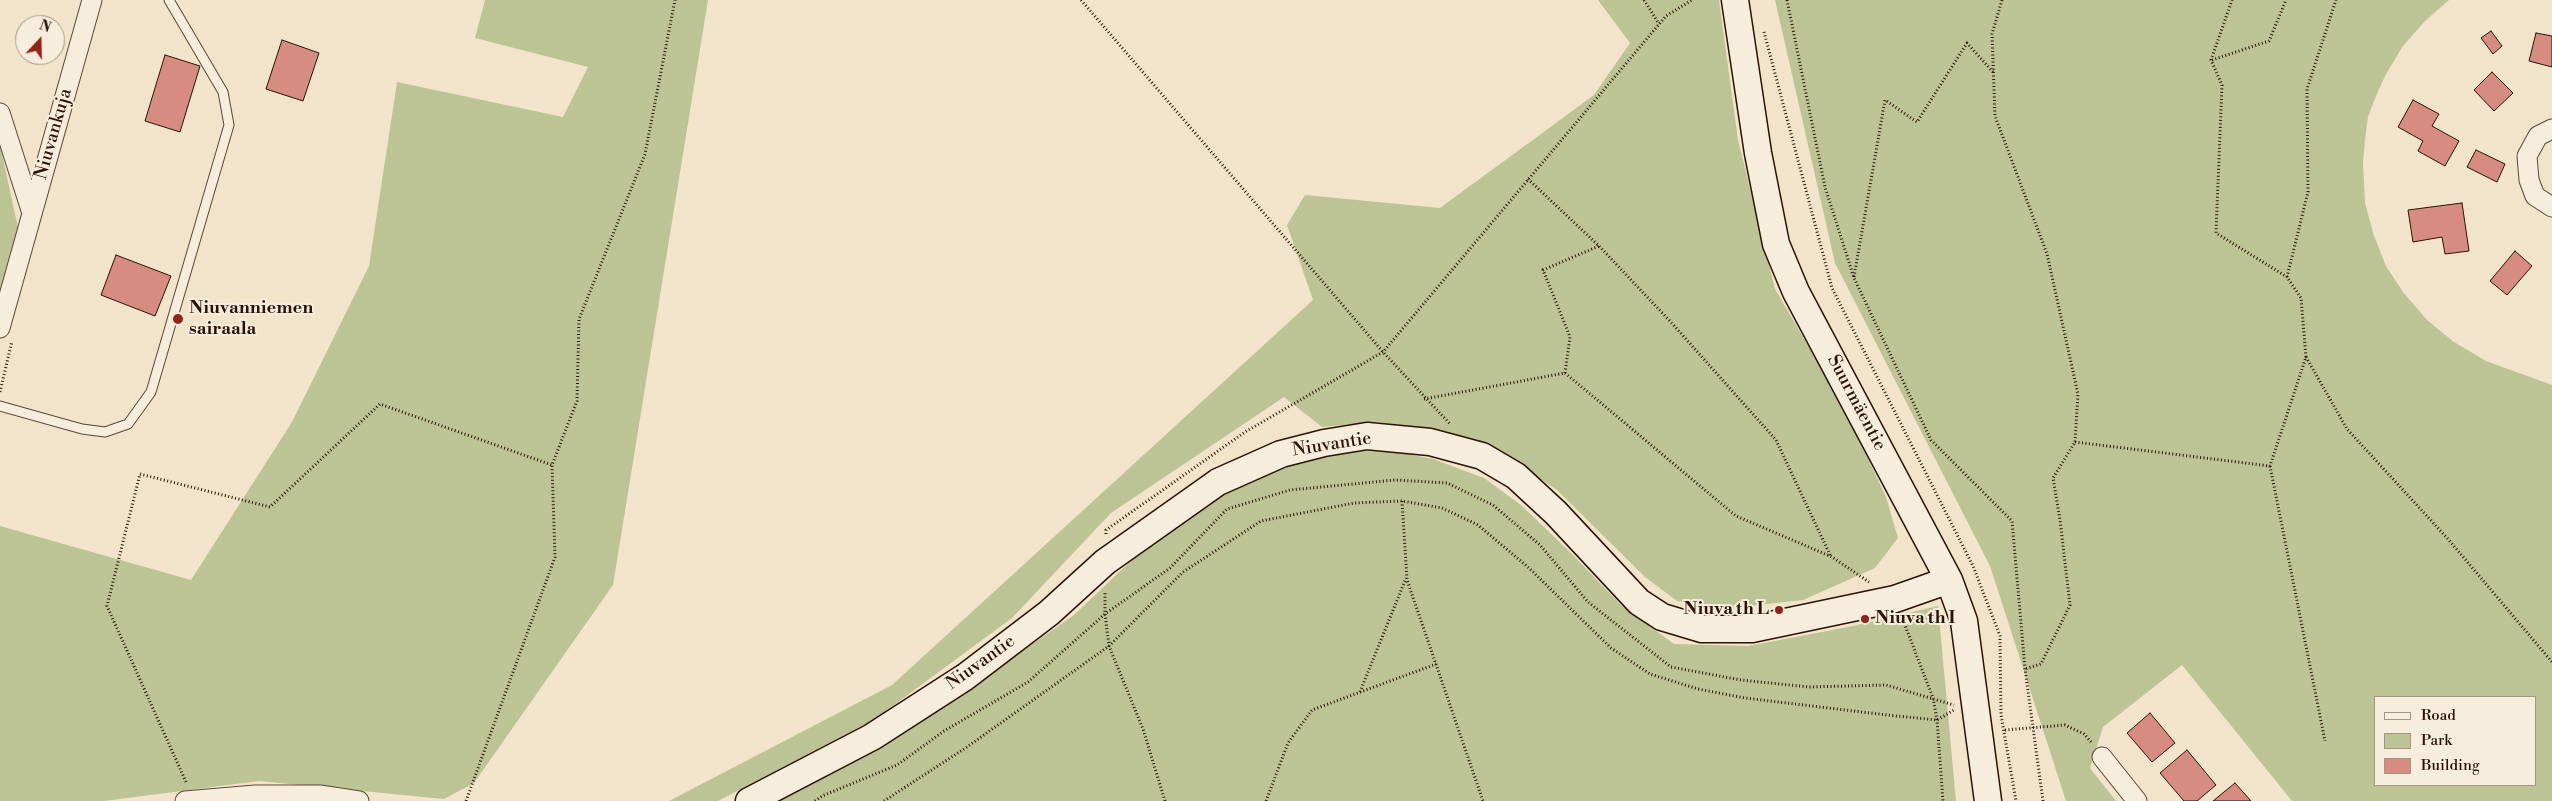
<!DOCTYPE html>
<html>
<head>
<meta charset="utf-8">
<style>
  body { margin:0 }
  #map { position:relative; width:2552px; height:801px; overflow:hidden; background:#f1e4ca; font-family:"Libre Bodoni",serif }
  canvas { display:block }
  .legend { position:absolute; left:2374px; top:696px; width:162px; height:90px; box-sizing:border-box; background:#f6eddd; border:1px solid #a59586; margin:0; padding:6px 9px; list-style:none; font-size:15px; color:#2b1204 }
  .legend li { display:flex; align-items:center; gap:10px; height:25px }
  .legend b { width:25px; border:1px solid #a59586 }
  .north { position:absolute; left:15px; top:15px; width:50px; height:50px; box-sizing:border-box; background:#f6eddd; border:1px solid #a59586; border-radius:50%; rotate:21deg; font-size:14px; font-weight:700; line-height:20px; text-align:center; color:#2b1204 }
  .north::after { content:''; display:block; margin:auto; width:18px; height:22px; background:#8f2418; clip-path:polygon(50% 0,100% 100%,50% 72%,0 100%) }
</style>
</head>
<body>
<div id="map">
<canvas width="2552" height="801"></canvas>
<ul class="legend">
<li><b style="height:6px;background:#f6eddd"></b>Road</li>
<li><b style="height:14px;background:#bcc496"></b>Park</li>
<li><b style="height:14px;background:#d78c82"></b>Building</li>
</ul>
<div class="north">N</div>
</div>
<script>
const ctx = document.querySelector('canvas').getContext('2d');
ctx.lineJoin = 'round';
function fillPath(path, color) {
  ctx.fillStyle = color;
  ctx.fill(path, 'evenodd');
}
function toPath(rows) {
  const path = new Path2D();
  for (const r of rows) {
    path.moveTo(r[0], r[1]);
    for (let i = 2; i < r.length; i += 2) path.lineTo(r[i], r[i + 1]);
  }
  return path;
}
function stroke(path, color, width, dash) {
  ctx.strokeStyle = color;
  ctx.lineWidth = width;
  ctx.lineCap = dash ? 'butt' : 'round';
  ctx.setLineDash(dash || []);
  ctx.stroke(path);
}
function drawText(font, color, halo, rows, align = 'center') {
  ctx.font = font + ' "Libre Bodoni",serif';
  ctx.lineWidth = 4;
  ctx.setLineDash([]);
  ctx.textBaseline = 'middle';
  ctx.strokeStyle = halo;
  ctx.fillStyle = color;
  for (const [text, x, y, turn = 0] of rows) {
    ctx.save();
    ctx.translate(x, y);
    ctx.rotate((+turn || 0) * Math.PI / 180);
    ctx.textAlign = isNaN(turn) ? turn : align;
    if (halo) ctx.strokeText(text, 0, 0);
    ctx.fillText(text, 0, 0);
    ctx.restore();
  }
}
fillPath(toPath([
  [485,0,708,0,613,585,474,783,444,799,259,781,104,801,0,801,0,526,191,580,292,422,369,266,397,82,563,117,588,67,475,38],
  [1598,0,1719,0,1738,140,1775,289,1845,409,1886,497,1898,538,1875,568,1803,600,1722,609,1677,601,1645,577,1557,490,1499,452,1431,430,1377,422,1322,427,1284,397,1111,513,1012,618,875,719,718,801,669,801,892,685,1313,300,1287,225,1305,195,1440,208,1594,95,1630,43],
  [1775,0,2449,0,2425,21,2403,46,2386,74,2376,96,2368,117,2365,140,2363,162,2365,203,2374,236,2386,266,2403,292,2427,320,2454,342,2486,361,2552,385,2552,801,2292,801,2182,665,2103,727,2090,768,2116,801,2066,801,1990,566,1835,263],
  [2376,697,2536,697,2536,785,2376,785],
  [0,145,19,232,0,306],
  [1381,449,1433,459,1484,478,1521,505,1572,554,1622,606,1674,644,1748,646,1853,626,1938,606,1956,801,778,801,918,724,1074,615,1136,556,1204,505,1265,472,1322,455]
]), '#bcc496');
const building = toPath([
  [2491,31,2502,46,2493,54,2481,38,2491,31],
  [2536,33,2552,36,2552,67,2529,61,2536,33],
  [282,40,319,53,303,101,266,89,282,40],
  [165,55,200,66,180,132,145,121,165,55],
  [2492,72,2513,93,2494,111,2474,90,2492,72],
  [2413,100,2439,114,2432,126,2459,141,2445,166,2418,151,2423,141,2398,127,2413,100],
  [2476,150,2505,164,2497,182,2467,167,2476,150],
  [2462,203,2469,251,2445,254,2442,237,2413,242,2408,210,2462,203],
  [2515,251,2532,266,2507,295,2490,281,2515,251],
  [116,255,171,276,155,316,101,295,116,255],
  [2150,713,2175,743,2152,762,2127,733,2150,713],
  [2187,750,2216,785,2197,801,2184,801,2160,773,2187,750],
  [2235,783,2251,801,2213,801,2235,783]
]);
fillPath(building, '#d78c82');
stroke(building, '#2b1204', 1);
const lane = toPath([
  [0,406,82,429,105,432,128,424,151,392,229,125,223,92,169,0]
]);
const street = toPath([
  [0,113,31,210],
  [2552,129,2538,136,2527,156,2529,180,2535,196,2552,207],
  [0,328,92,0],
  [2102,757,2137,801],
  [185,801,255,795,320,795,359,801]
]);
const secondary = toPath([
  [1735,0,1758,153,1776,244,1796,292,1949,580,1964,621,1988,801],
  [749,801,872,737,965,677,1049,613,1105,562,1218,482,1281,454,1324,443,1367,436,1430,442,1482,456,1516,476,1556,513,1639,602,1662,617,1702,629,1752,629,1895,599,1949,580]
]);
stroke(lane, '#5c4636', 11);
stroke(street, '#5c4636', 21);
stroke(secondary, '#2b1204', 29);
stroke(toPath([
  [1081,0,1383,352,1450,424],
  [1644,0,1659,24],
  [1787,0,1825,187,1854,278,1931,440,2012,521,2025,669,2043,801],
  [2002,0,1992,34,1995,116,2047,254,2078,394,2075,442,2053,478,2060,520,2070,605,2041,664,2025,669],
  [1764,32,1832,288,1973,566,2000,636,2001,715,2016,801],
  [2212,60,2269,41,2286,0],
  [1528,179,1599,246,1669,320,1776,440,1831,557],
  [1854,277,1885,100,1917,122,1967,43,1993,72],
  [2287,277,2308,192,2307,89,2336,0],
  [2306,357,2347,429,2448,539,2552,662],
  [1565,373,1570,337,1543,270,1599,246],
  [0,392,12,341],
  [1424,399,1565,373,1736,516,1832,557,1869,582],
  [2075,442,2270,466,2306,357,2301,298,2287,277,2216,233,2222,85,2211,60,2232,0],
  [2270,466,2325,741],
  [1402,501,1407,580,1483,801],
  [1106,534,1106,530,1245,432,1383,352,1666,16,1692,0],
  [1903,620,1933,698,1937,720,1943,801],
  [1360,692,1406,578],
  [2005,730,2065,725,2084,734,2091,742],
  [186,782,107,606,140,474,270,507,380,404,552,465],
  [466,801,555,557,552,465,577,401,579,319,645,154,675,0],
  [815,801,822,796,897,765,944,731,1028,682,1105,614,1105,593],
  [884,801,967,747,1109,646,1183,572,1261,521,1354,503,1402,501,1442,508,1478,525,1529,568,1611,648,1650,674,1698,689,1745,698,1887,715,1937,720,1954,710],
  [1165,801,1143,729,1109,646,1105,614,1170,568,1227,509,1290,490,1395,480,1447,483,1493,505,1540,545,1588,602,1671,667,1741,680,1809,687,1886,685,1954,705],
  [1266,801,1288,743,1312,710,1436,664]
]), '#2b1204', 3, [1, 2.5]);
stroke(lane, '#f6eddd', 9);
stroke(street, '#f6eddd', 19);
stroke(secondary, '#f6eddd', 26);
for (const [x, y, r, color] of [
  [178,319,6,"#8f2418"],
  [1779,610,5,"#8f2418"],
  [1865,619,5,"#8f2418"]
]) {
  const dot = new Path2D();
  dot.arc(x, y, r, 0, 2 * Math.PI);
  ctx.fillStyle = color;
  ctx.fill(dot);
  stroke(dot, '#f6eddd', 2);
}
drawText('18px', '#2b1204', '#f6eddd', [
  ["Niuvankuja",54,134,-74],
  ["Suurmäentie",1856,403,62],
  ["Niuvantie",1332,445,-9],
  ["Niuvantie",981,663,-36]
]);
drawText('bold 18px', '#2b1204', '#f6eddd', [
  ["Niuvanniemen",189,309],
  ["sairaala",189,330],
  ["Niuva th L",1769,610,"right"],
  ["Niuva th I",1875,619]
], 'left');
</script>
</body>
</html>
